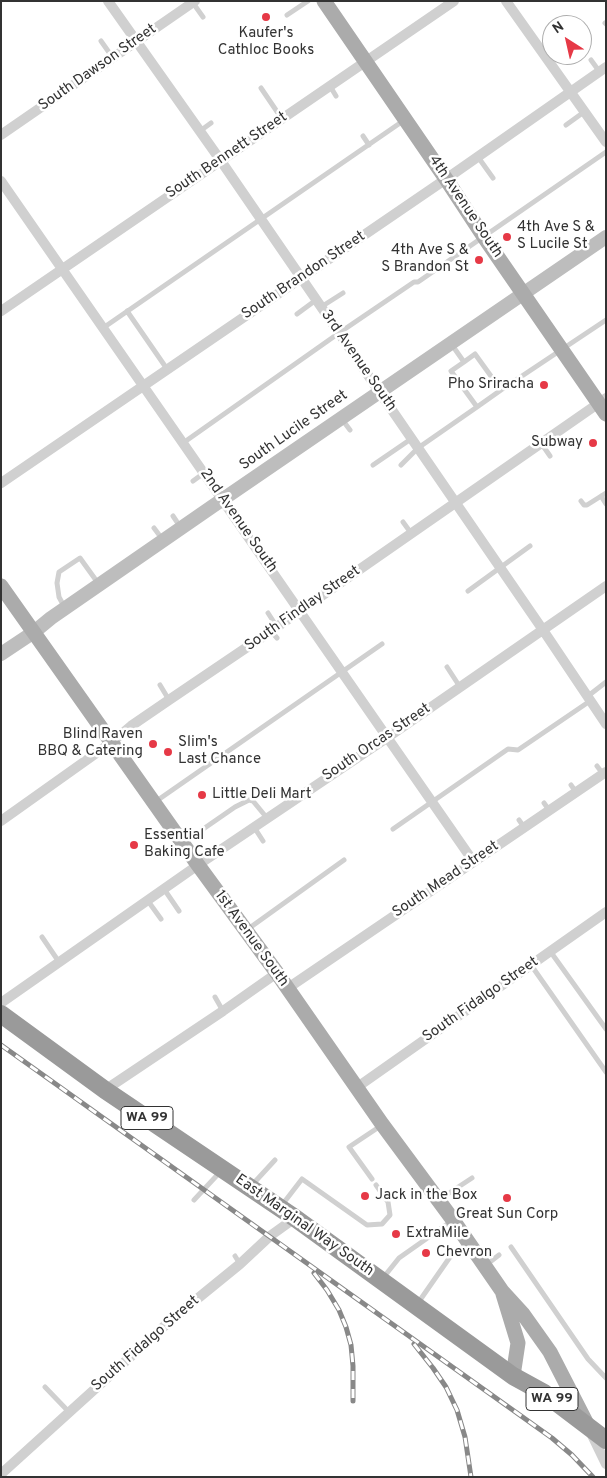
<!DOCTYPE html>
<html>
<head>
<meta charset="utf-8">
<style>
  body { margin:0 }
  #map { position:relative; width:607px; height:1478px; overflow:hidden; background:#fff; font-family:Overpass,sans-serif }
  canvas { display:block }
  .frame { position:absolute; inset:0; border:2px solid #333; pointer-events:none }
  .north { position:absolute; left:542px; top:15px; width:50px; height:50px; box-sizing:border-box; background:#fff; border:1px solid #adadad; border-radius:50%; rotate:325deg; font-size:14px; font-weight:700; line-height:20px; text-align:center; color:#333 }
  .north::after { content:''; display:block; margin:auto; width:18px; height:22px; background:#e63946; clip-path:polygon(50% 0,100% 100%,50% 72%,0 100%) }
</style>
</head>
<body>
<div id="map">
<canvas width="607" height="1478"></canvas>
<div class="frame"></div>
<div class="north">N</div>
</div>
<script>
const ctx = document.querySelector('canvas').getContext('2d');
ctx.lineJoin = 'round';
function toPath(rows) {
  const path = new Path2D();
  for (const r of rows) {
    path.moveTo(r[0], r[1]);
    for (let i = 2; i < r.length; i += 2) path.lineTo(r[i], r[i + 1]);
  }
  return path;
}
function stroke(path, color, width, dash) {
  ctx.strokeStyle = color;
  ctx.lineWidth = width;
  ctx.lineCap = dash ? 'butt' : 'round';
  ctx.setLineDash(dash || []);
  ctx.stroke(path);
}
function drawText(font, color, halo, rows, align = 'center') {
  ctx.font = font + ' Overpass,sans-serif';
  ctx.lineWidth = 5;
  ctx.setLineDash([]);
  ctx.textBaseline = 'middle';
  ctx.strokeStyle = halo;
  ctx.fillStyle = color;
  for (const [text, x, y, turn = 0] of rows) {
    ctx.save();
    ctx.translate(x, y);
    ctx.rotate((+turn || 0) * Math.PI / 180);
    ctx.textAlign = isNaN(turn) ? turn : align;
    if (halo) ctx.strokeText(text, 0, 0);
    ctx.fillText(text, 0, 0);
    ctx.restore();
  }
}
stroke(toPath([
  [193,3,203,17],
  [287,15,308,1],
  [605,23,606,24],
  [101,41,113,58],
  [591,60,599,71],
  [330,86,336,96],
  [261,88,282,119],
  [566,125,584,112],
  [200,131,211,123],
  [363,136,369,145],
  [478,157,493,178],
  [321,307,343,293],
  [127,311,167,369],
  [297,314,316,300],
  [103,328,403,121],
  [452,345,464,362,451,371,477,407,501,390,475,354,464,362],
  [501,390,606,320],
  [341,418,350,430],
  [183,443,339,333,414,282,418,282,606,152],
  [541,443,550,456],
  [373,465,411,439],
  [401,465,418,448,477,407],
  [193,481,204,473],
  [601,496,606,504],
  [581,501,584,505,587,505,606,493],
  [173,516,181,528],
  [403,522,411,533],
  [154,528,163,540],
  [468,591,530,546],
  [65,608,59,597,57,583,59,572,80,558,98,583],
  [268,613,277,627],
  [271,631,277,638],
  [447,667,460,687],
  [160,685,169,700],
  [588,696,606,682],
  [597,766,603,774],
  [571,785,576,792],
  [155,802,382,644],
  [544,803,549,810],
  [519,820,524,827],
  [254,827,263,841],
  [393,829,508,749,518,750,590,701],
  [183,843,235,807,249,800,253,801,267,818],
  [164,889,179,911],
  [148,901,161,919],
  [248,929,344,860],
  [42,937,59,962],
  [550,951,606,1029],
  [531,965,606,1072],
  [215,997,223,1011],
  [372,1179,349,1147,382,1125],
  [252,1185,275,1160],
  [440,1199,472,1178],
  [194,1200,221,1171],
  [282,1205,302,1179,367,1225,382,1224,390,1215,388,1202,376,1185],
  [511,1247,588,1359,606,1378],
  [235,1256,240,1264],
  [486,1265,499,1255],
  [383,1278,399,1258,453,1220],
  [418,1303,450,1257,469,1244],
  [45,1387,69,1412]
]), '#d0d0d0', 5);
stroke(toPath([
  [108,1,221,161,543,630,606,724],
  [506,1,606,142],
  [1,135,195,1],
  [1,181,473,861],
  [1,311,454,1],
  [1,483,446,179,606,67],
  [1,821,112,742,131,726,169,700,271,631,606,398],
  [288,988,606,772],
  [1,1003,198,865,388,737,606,586],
  [356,1088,606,912],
  [105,1090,223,1011,277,973],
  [590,1431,606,1464],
  [1,1474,170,1321,240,1264,270,1236,295,1218]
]), '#d0d0d0', 10);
stroke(toPath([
  [1,654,34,632,51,618,213,506,606,237]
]), '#bdbdbd', 14);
stroke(toPath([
  [324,1,446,179,484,237,606,414],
  [1,586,198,865,277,973,382,1124,453,1220,502,1291,523,1314,550,1352,588,1426],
  [503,1294,518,1343,513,1376]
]), '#ababab', 15);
stroke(toPath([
  [1,1014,105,1090,295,1218,513,1376,544,1393,606,1440]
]), '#9a9a9a', 18);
const rail = toPath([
  [1,1045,552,1438,572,1455,593,1477],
  [314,1273,327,1290,339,1310,346,1327,351,1345,353,1366,353,1401],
  [414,1344,433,1368,446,1387,457,1410,465,1437,471,1477]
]);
stroke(rail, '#888', 5);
stroke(rail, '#fff', 3, [9]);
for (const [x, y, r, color] of [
  [266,17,5,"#e63946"],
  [507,237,5,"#e63946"],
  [479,260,5,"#e63946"],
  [544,385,5,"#e63946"],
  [593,443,5,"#e63946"],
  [153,744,5,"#e63946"],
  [168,752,5,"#e63946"],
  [202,795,5,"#e63946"],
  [134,845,5,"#e63946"],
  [365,1196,5,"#e63946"],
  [507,1198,5,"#e63946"],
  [396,1234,5,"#e63946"],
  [426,1253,5,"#e63946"]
]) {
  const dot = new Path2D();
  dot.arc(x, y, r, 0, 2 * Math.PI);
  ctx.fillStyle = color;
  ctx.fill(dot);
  stroke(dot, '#fff', 2);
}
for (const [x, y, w] of [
  [147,1118,52],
  [552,1399,52]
]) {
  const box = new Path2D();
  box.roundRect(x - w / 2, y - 11.5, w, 23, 4);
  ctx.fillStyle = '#fff';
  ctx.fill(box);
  stroke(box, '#333', 1);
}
drawText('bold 14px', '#333', null, [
  ["WA 99",147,1118],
  ["WA 99",552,1399]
]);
drawText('15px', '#333', '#fff', [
  ["Kaufer's",266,34,"center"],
  ["Cathloc Books",266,51,"center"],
  ["4th Ave S &",517,228],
  ["S Lucile St",517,245],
  ["4th Ave S &",469,251,"right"],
  ["S Brandon St",469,268,"right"],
  ["Pho Sriracha",534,385,"right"],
  ["Subway",583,443,"right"],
  ["Blind Raven",143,735,"right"],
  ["BBQ & Catering",143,752,"right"],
  ["Slim's",178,743],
  ["Last Chance",178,760],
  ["Little Deli Mart",212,795],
  ["Essential",144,836],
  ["Baking Cafe",144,853],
  ["Jack in the Box",375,1196],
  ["Great Sun Corp",507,1215,"center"],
  ["ExtraMile",406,1234],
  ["Chevron",436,1253]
], 'left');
drawText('15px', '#333', '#fff', [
  ["South Dawson Street",98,68,-35],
  ["South Bennett Street",227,156,-34],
  ["4th Avenue South",465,207,56],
  ["South Brandon Street",304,276,-34],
  ["3rd Avenue South",358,361,55],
  ["South Lucile Street",294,431,-35],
  ["2nd Avenue South",238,521,55],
  ["South Findlay Street",303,609,-35],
  ["South Orcas Street",377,743,-34],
  ["South Mead Street",446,880,-34],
  ["1st Avenue South",251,939,54],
  ["South Fidalgo Street",481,1000,-35],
  ["East Marginal Way South",304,1226,35],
  ["South Fidalgo Street",146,1344,-41]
]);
</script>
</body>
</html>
